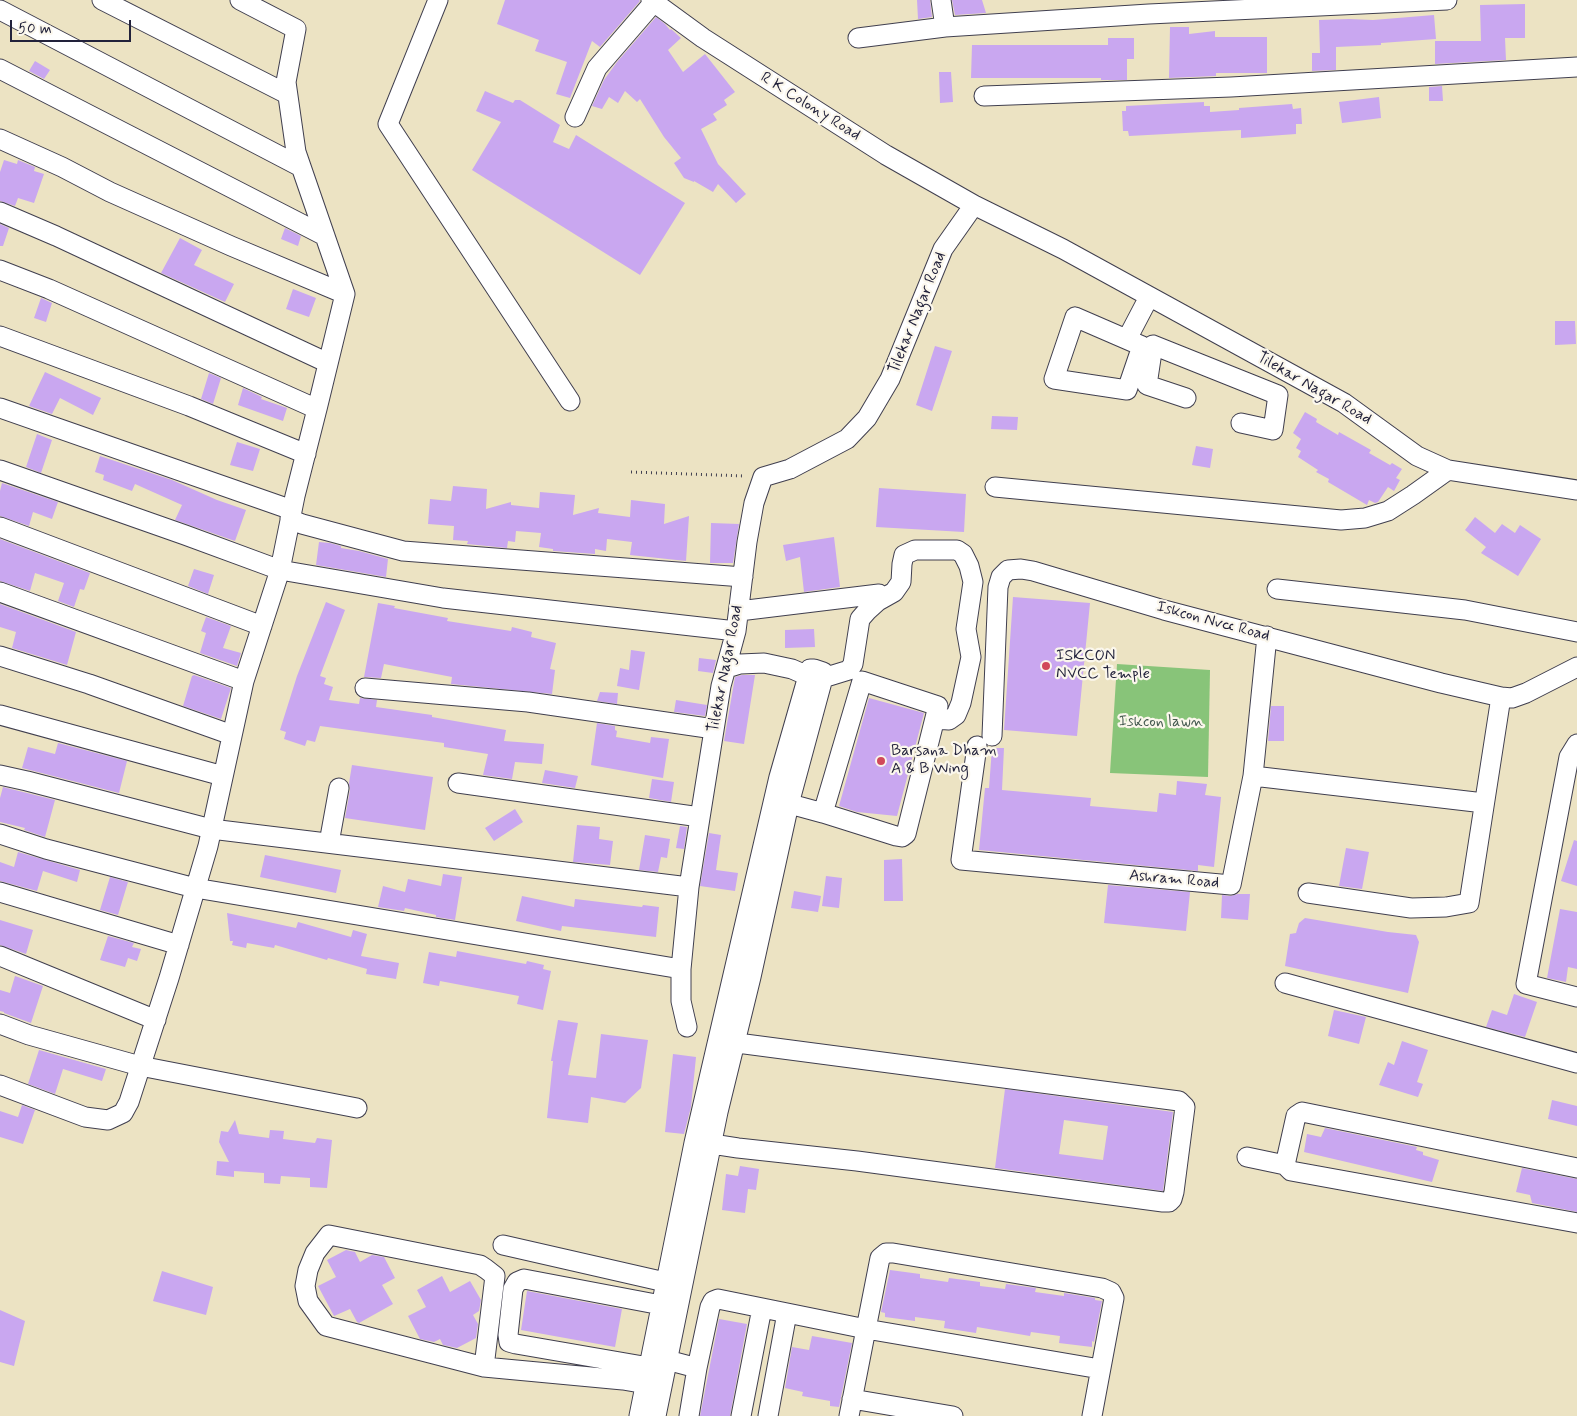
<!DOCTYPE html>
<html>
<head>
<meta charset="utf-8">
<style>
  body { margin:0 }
  #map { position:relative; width:1577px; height:1416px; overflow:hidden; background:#ece3c3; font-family:Mynerve,sans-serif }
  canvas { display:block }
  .scale { position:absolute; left:10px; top:20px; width:121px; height:22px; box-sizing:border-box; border:2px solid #22223b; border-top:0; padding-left:6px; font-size:15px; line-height:18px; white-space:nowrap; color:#22223b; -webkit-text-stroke:4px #fbf7ec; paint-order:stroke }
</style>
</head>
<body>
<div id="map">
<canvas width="1577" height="1416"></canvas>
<div class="scale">50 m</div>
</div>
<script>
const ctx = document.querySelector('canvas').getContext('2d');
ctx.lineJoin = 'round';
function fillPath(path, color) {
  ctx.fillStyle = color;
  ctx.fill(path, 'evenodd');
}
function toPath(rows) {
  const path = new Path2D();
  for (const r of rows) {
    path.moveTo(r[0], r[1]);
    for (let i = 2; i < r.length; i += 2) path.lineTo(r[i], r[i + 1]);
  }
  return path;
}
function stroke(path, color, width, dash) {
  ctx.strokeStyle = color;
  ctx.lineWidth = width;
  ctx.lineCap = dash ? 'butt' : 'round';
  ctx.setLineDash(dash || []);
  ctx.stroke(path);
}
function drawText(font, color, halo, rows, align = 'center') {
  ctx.font = font + ' Mynerve,sans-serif';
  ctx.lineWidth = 4.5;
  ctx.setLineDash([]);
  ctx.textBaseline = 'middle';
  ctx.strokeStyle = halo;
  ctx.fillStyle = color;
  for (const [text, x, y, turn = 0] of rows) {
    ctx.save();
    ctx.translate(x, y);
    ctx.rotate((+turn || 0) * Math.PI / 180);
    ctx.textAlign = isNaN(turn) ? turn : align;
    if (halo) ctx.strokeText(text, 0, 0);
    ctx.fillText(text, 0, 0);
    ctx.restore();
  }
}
fillPath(toPath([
  [1117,664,1210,670,1208,777,1110,773]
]), '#88c479');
fillPath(toPath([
  [505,0,639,0,640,1,600,47,592,41,570,98,556,94,567,62,535,51,539,40,497,24],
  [917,0,930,0,932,17,918,19],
  [952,0,982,0,986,13,955,15],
  [1525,4,1525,38,1505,38,1506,60,1435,64,1435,41,1481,41,1480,5],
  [1434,15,1436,39,1381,43,1381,45,1336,47,1336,70,1312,71,1312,53,1320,53,1319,20,1349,19,1373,20],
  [656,17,665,24,670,30,671,29,681,38,668,50,683,72,705,54,735,92,724,100,727,105,713,114,717,120,701,129,718,164,746,194,736,203,718,184,713,192,694,181,694,182,684,178,674,163,681,158,664,137,640,99,637,102,625,91,618,103,609,97,602,109,592,106,604,80,617,62],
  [1170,27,1189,27,1189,34,1215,31,1215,37,1267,37,1267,73,1216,73,1216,76,1169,78],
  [1108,38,1134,38,1134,59,1127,59,1127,80,1101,80,1101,78,971,78,972,45,1108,45],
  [35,61,50,70,44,79,29,71],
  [939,72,951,72,953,102,940,103],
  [1442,86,1443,101,1429,101,1429,87],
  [485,91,513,103,515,100,520,100,560,125,553,142,569,149,576,135,685,203,640,275,472,170,501,122,476,111],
  [1379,97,1381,118,1342,123,1339,102],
  [1204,102,1204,106,1210,106,1210,112,1239,110,1239,108,1292,104,1293,109,1301,108,1302,124,1296,124,1296,134,1241,138,1241,130,1129,136,1128,131,1123,131,1122,111,1126,111,1126,106],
  [4,160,17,164,18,160,35,167,34,171,44,174,34,203,18,198,15,206,0,201,0,172],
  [0,224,9,228,3,246,0,246],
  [285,228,301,236,298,246,281,239],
  [180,238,202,250,194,265,234,284,225,302,161,273],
  [293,289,316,298,309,317,286,309],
  [41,298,52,303,46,322,34,318],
  [1555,321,1575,321,1576,344,1555,345],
  [935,346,952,351,932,411,916,405],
  [45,372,101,398,93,415,60,398,52,414,29,406],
  [209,373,221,378,213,404,201,399],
  [243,388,262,397,261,399,287,408,283,421,238,405],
  [1305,412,1317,419,1316,422,1338,435,1339,432,1371,450,1369,453,1390,465,1392,463,1402,469,1396,478,1400,480,1394,491,1388,487,1378,502,1375,503,1369,500,1367,505,1328,482,1329,479,1316,472,1318,470,1298,457,1301,451,1296,448,1301,439,1293,433],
  [992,416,1018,417,1017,430,991,429],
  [37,434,52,440,41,473,26,467],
  [237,442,260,449,253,471,230,465],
  [1196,446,1213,449,1210,468,1192,465],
  [100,456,172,480,217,500,246,510,235,541,175,520,182,505,135,484,132,491,103,480,104,475,95,472],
  [2,483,58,502,52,519,33,512,29,526,0,516,0,491],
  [453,486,487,489,486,509,511,502,511,505,539,508,540,492,575,495,573,515,599,508,598,513,630,517,631,500,665,504,664,524,689,516,686,561,630,555,632,542,607,539,606,551,595,549,595,554,553,551,553,549,539,547,541,533,516,531,515,542,508,541,507,548,467,544,468,541,453,540,454,526,428,524,430,499,451,501],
  [879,488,966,494,964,532,876,527],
  [1475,517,1495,533,1502,524,1515,533,1520,525,1541,539,1518,576,1481,553,1486,547,1465,530],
  [711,523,739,524,733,563,710,563],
  [834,537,840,587,804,592,800,557,786,561,783,545],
  [0,539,90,573,84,590,80,589,74,607,58,601,64,583,35,573,30,591,0,581],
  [319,542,330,543,341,546,341,548,359,551,388,559,386,577,316,565],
  [194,569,214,575,208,594,188,586],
  [1013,597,1090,603,1077,736,1004,730],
  [326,602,345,610,320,676,326,678,324,684,333,687,329,700,359,704,360,698,377,700,376,707,432,715,432,717,506,730,504,741,544,744,542,764,515,762,512,779,483,775,488,754,444,747,444,743,320,726,315,742,307,740,305,746,284,739,286,732,280,730,297,676],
  [378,603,395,606,394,608,448,618,447,621,511,631,512,627,532,632,531,637,556,643,550,669,555,670,552,694,451,684,452,677,384,664,381,678,364,677],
  [0,604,76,632,67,665,12,648,16,632,0,627],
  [206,617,231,626,223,648,241,653,237,666,200,653,206,633,201,631],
  [814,629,815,647,785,648,785,630],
  [631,650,645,652,639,690,617,686,620,668,629,670],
  [699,658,716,660,713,673,698,671],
  [194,675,231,688,221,719,183,706,192,676],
  [742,675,755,675,744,744,724,741,735,677],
  [600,692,618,693,617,704,597,701],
  [869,698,924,713,897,816,857,812,839,806],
  [676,700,707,705,705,716,674,712],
  [1271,706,1284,706,1284,741,1268,741],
  [597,723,615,726,615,730,617,731,616,737,650,743,651,737,669,739,663,778,591,765],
  [58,743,127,761,119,793,22,768,28,747,55,754],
  [992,748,1004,748,1002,790,1091,798,1090,806,1157,812,1159,793,1176,795,1177,781,1207,784,1205,795,1221,797,1214,867,1198,865,1198,871,979,850,985,788,989,788],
  [352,765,433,777,425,830,345,818,350,790,349,783],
  [545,770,578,776,575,788,542,783],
  [652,779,674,782,671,802,649,798],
  [3,787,55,800,45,837,24,830,25,828,0,822,0,798],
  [515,809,523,822,494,841,485,828],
  [577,825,600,827,599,839,613,841,610,865,573,862],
  [680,826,687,827,684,849,676,848],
  [709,833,721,835,716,870,738,873,735,891,700,886],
  [645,835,670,839,667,858,661,857,658,872,639,870],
  [1574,840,1577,841,1577,886,1561,881],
  [1346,848,1369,852,1362,889,1339,886],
  [18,852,80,870,77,882,43,871,37,891,0,881,0,862,14,867],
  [265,855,341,870,336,893,260,877],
  [902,859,903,901,884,901,884,860],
  [443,874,462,877,455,920,436,917,436,915,405,908,404,911,378,907,383,886,405,892,408,879,441,886],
  [826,876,842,878,839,908,822,906],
  [110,877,128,882,118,915,100,910],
  [1108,885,1190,892,1186,931,1104,923],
  [794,891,821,896,818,912,791,908],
  [1238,894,1250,894,1248,920,1221,918,1222,895,1230,896],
  [522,896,574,907,575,899,642,907,643,905,659,907,656,937,562,926,561,931,516,921],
  [1560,909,1577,912,1577,969,1568,967,1566,982,1547,978],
  [227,913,296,928,298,922,351,937,353,930,367,934,361,956,399,963,396,979,366,974,367,969,328,958,327,960,275,945,274,948,247,943,246,948,232,945,233,941,230,941],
  [1305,918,1388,932,1416,935,1419,942,1408,993,1285,966,1290,934,1296,933,1299,923],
  [0,920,33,930,26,954,0,945],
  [108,936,134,943,132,947,141,949,137,961,128,958,125,967,100,960],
  [457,951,526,964,527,961,544,965,543,969,551,971,543,1010,517,1004,519,996,440,981,439,986,423,983,429,952,456,957],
  [15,976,43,986,31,1023,4,1013,4,1012,0,1011,0,990,10,993],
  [1514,994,1537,1002,1525,1037,1486,1027,1492,1010,1507,1015],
  [1334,1010,1366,1017,1359,1044,1328,1036],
  [558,1020,578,1023,568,1075,596,1078,601,1034,648,1040,641,1088,625,1103,591,1097,588,1123,547,1118,553,1061,551,1061],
  [1402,1041,1428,1050,1417,1082,1423,1084,1418,1097,1379,1085,1388,1062,1394,1065],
  [39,1050,106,1069,102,1081,63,1069,55,1094,28,1084],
  [673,1054,696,1057,691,1107,684,1134,665,1132],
  [1005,1089,1173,1112,1163,1191,995,1168],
  [1064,1120,1108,1126,1103,1160,1059,1154],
  [1552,1100,1577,1106,1577,1126,1548,1119],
  [22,1105,35,1110,23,1144,0,1137,0,1111,18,1117],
  [235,1120,239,1134,269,1138,270,1130,284,1131,283,1139,315,1143,317,1138,332,1140,327,1188,310,1187,310,1178,281,1176,280,1184,264,1183,264,1173,234,1171,234,1177,216,1175,217,1161,229,1162,219,1142,221,1131,228,1132],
  [1325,1128,1417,1147,1416,1150,1423,1152,1423,1155,1439,1160,1432,1182,1304,1152,1307,1134,1321,1137],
  [740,1166,759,1169,756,1190,748,1189,745,1213,722,1210,726,1174,738,1176],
  [1522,1168,1577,1179,1577,1212,1532,1203,1530,1195,1516,1192],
  [346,1250,355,1252,360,1262,372,1255,384,1257,395,1278,382,1285,393,1304,359,1323,357,1322,350,1309,334,1316,318,1286,336,1277,327,1260],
  [890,1270,920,1274,920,1278,948,1282,949,1278,980,1282,980,1286,1005,1289,1006,1284,1036,1288,1035,1292,1064,1296,1064,1293,1095,1298,1095,1300,1102,1301,1094,1342,1092,1341,1092,1347,1059,1343,1060,1336,1031,1332,1030,1336,977,1327,976,1333,944,1328,945,1321,915,1317,915,1321,885,1317,885,1313,881,1312],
  [162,1271,213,1287,206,1315,153,1301],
  [442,1276,450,1292,470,1281,481,1300,479,1311,473,1315,478,1324,476,1338,457,1348,443,1345,440,1339,434,1342,420,1339,408,1316,426,1307,417,1290],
  [527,1291,622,1309,615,1347,521,1330],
  [0,1310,25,1321,14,1366,0,1362],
  [719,1319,747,1324,730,1416,700,1416],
  [812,1336,852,1343,839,1407,830,1406,830,1401,802,1396,803,1392,785,1388,792,1347,809,1350]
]), '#c9a7f0');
const minor = toPath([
  [102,0,287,94],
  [240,0,296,29,286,82,296,152,345,294,317,409],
  [438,0,388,124,570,401],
  [651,0,703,38,886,155,974,205,1063,249,1344,403,1417,456,1448,470,1577,490],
  [941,0,945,27],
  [0,10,301,167],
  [858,38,945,27,1149,14,1447,0],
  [0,69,325,236],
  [984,96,1231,87,1577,67],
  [575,117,597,68,654,2],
  [0,139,62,167,110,192,231,246,345,294],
  [0,212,56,236,328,363],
  [0,270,49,289,317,409,295,496,280,570,244,681,208,846,169,978,129,1102,123,1113,108,1120,85,1117,0,1085],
  [1075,317,1142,346,1127,390,1054,379,1075,317],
  [0,336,189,406,306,454],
  [1127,339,1149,297],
  [1186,398,1147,385,1153,345,1278,395,1273,430,1241,423],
  [0,408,292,510],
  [0,470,185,535,280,570,443,598,736,631],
  [995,487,1341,520,1365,518,1388,511,1413,495,1448,470],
  [290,519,302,524,403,551,743,577],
  [0,527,262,626],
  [1277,589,1465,610,1577,632],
  [0,592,244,681],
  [739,611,879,594],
  [0,656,89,684,232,735],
  [727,668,740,664,764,663,792,669,808,676],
  [823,678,849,670,853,664,860,619,867,611,878,601,894,592,901,582,902,564,904,555,915,550,957,550,963,554,969,566,973,582,966,629,971,657,961,703,956,715,949,720,935,719],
  [365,688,528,702,714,729],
  [0,715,223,776],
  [992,736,998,587,1001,577,1008,570,1021,569,1033,571,1164,610,1441,683,1501,697,1512,698,1526,693,1577,667],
  [1577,744,1569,757,1526,984,1577,997],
  [977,746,961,860,1231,885,1253,776,1267,636],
  [0,775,27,781,211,829,689,887],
  [1253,776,1484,803],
  [458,783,700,817],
  [779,801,823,813,862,681,938,706,906,834,902,837,896,836,823,813],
  [0,834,46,849,195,888,681,969],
  [329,843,339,788],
  [0,892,179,945],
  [1308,893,1411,908,1446,907,1469,903,1501,697],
  [0,956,156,1020],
  [1285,983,1577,1063],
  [0,1024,29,1035,140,1066,357,1108],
  [687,1027,681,1001,681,969,689,887,721,686,736,631,747,542,754,503,763,477,790,469,847,439,867,418,890,379,943,249,974,205],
  [699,1142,738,1148,857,1161,1163,1202,1169,1202,1172,1199,1174,1192,1185,1107,1179,1101,722,1041],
  [1247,1157,1285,1165],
  [1577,1168,1302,1112,1296,1116,1285,1165,1291,1171,1577,1223],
  [503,1245,665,1282],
  [667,1360,697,1368,710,1307,713,1301,718,1299,866,1329,849,1416],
  [484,1367,495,1276,486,1269,480,1265,329,1235,315,1253,308,1270,305,1286,308,1301,326,1326,484,1367,623,1380,646,1384],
  [649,1367,516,1344,509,1342,508,1335,513,1289,517,1282,524,1279,661,1305],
  [852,1399,953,1416],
  [639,1416,694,1143,779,777,810,669,814,669,823,672,823,678,789,804,751,977,718,1112,656,1416],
  [689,1416,697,1368],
  [741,1416,762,1308],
  [768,1416,787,1313],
  [1092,1416,1114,1298,1111,1292,1102,1288,893,1253,886,1253,880,1258,866,1329,1100,1369]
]);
stroke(minor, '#403f4f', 21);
stroke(toPath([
  [631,472,745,476]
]), '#403f4f', 3, [1, 4]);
stroke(minor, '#fff', 19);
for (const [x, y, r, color] of [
  [1046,666,5,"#d1495b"],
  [881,761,5,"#d1495b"]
]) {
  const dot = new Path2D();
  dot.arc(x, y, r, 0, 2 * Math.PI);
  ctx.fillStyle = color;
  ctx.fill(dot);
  stroke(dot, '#fbf7ec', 2);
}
drawText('16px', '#22223b', '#fbf7ec', [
  ["R K Colony Road",810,107,32],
  ["Tilekar Nagar Road",918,313,-68],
  ["Tilekar Nagar Road",1314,389,30],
  ["Iskcon Nvcc Road",1213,622,15],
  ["Tilekar Nagar Road",726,669,-79],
  ["Ashram Road",1174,880,5]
]);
drawText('16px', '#22223b', '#fbf7ec', [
  ["ISKCON",1056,657],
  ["NVCC Temple",1056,675],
  ["Barsana Dham",891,752],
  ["A & B Wing",891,770]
], 'left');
drawText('16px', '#465b51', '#fbf7ec', [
  ["Iskcon lawn",1161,723]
]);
</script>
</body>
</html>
